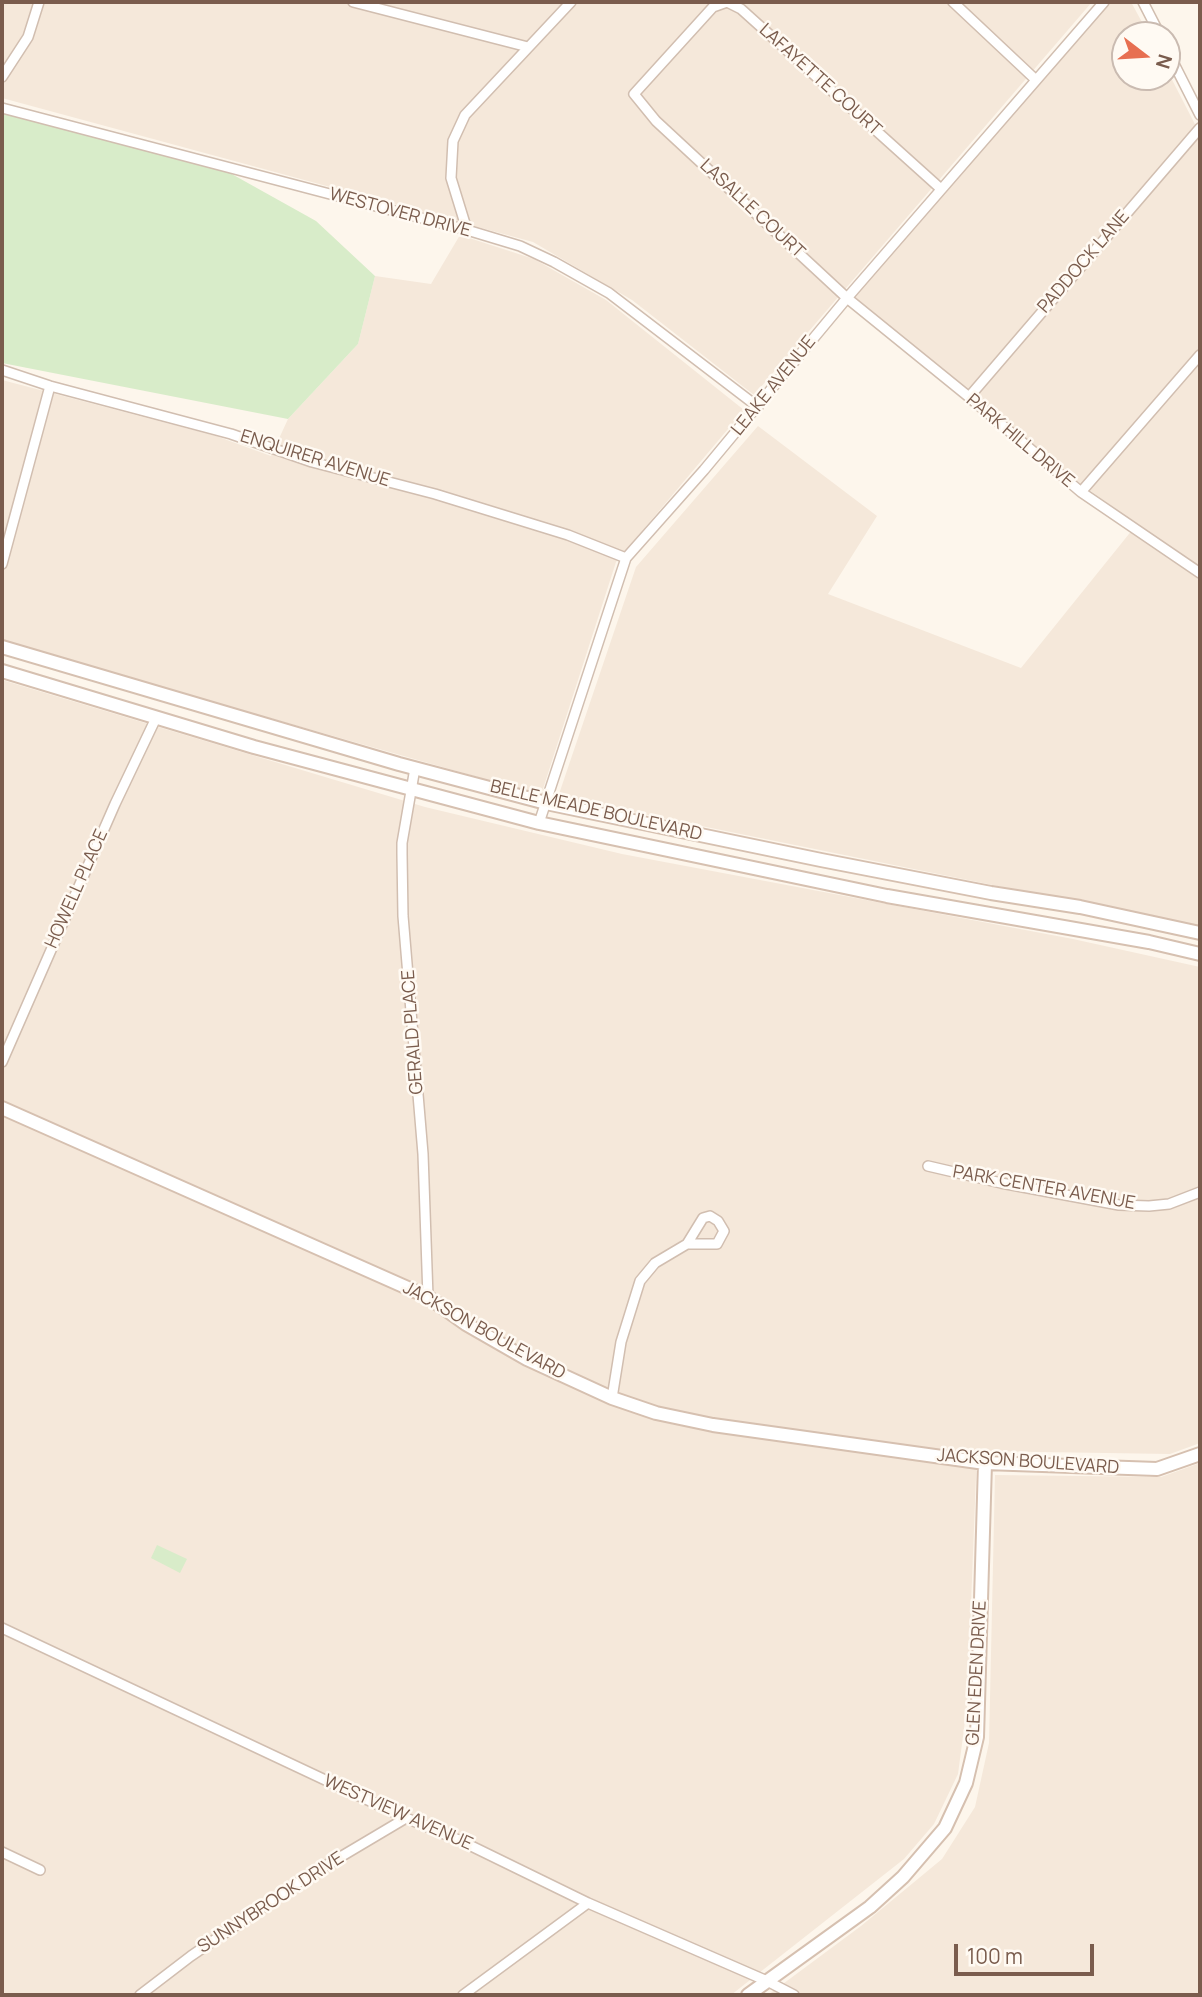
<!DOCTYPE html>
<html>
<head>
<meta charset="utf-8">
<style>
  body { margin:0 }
  #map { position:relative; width:1202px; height:1997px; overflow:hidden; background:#fdf6ec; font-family:Manrope,sans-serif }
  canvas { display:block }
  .frame { position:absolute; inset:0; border:4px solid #7a5c4d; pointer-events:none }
  .north { position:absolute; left:1111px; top:21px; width:70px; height:70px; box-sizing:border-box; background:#fffaf3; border:2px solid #cabbb1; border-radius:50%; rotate:107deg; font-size:19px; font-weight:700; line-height:28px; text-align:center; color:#7a5c4d }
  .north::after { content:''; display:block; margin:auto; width:24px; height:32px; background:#e76f51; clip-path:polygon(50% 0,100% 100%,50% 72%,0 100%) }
  .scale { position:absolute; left:954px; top:1944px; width:140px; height:32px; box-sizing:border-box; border:4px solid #7a5c4d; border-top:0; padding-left:9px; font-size:21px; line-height:24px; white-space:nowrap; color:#7a5c4d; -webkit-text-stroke:5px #fffaf3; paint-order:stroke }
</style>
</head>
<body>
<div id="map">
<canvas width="1202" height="1997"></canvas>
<div class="frame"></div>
<div class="north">N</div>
<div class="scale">100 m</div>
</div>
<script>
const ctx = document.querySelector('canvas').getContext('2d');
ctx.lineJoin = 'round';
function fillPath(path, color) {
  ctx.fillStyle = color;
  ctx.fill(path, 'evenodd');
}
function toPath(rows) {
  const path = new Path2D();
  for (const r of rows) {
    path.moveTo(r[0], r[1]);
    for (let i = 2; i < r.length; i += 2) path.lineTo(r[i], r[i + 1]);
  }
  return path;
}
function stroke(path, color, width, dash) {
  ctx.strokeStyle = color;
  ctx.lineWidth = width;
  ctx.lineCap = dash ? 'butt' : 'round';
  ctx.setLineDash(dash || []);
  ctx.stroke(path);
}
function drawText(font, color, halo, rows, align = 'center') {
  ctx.font = font + ' Manrope,sans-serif';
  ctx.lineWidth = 5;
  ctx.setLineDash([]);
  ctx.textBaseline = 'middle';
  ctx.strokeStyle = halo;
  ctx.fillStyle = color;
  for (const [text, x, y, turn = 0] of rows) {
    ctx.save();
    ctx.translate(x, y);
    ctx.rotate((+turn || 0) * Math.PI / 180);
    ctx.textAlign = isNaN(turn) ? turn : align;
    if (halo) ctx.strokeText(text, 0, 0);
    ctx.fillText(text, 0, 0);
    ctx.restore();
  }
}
fillPath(toPath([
  [2,2,1092,2,754,395,632,300,533,242,2,98],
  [1111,2,1131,2,1149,35,1125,35,1125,77,1167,77,1167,70,1200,134,1200,927,558,797,636,567,758,426,877,516,828,594,1021,668,1137,524,1078,482,853,299],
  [460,235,534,259,606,300,744,410,616,562,541,795,2,642,2,380,216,436,271,456,288,419,358,344,375,276,431,284],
  [2,680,425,807,622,854,1073,939,1200,967,1200,1443,1170,1454,977,1451,967,1706,958,1774,934,1824,904,1859,731,1995,2,1995],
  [1200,1463,1200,1995,768,1995,861,1926,942,1859,975,1807,989,1743,995,1475,1161,1477]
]), '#f5e8da');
fillPath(toPath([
  [2,108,212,163,316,221,375,276,358,344,288,419,2,363],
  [157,1545,187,1559,180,1573,151,1558]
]), '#d8ecc9');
const street = toPath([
  [353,2,528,47],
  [953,2,1036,80],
  [1143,2,1160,35],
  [1167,50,1200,115],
  [2,77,28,37,39,2],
  [2,108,467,230,520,246,554,262,609,293,758,407],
  [941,189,741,9,727,2,713,7,634,94,656,121,847,298,969,397,1081,492,1200,573],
  [467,230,451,178,453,141,465,115,571,2],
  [2,370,50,386,231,434,312,462,435,494,568,535,626,558],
  [969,397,1200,128],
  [1081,492,1200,355],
  [2,564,50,386],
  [415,768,402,843,402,854,403,916,423,1154,428,1297],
  [539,823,626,558,704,470,847,298,1104,2],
  [2,1062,115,804,156,718],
  [928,1166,1001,1183,1119,1205,1149,1206,1169,1204,1200,1192],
  [612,1398,621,1342,640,1281,655,1263,687,1244,703,1218,710,1216,718,1221,724,1231,717,1244,687,1244],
  [2,1628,406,1818,461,1841,588,1903,767,1981,794,1995],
  [2,1852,40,1870],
  [140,1995,191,1956,305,1878,406,1818],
  [463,1995,588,1903]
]);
const secondary = toPath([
  [2,647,399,764,546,803,821,860,991,893,1080,907,1200,933],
  [2,671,254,747,539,823,887,896,1149,942,1200,954],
  [2,1108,428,1297,466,1324,527,1359,612,1398,656,1413,713,1425,985,1463,1157,1469,1200,1454],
  [748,1995,870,1907,903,1877,945,1828,966,1783,977,1737,985,1463]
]);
stroke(street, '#d1beb0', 12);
stroke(secondary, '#d6c0b0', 16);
stroke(street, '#fff', 9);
stroke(secondary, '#fff', 12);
drawText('18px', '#7a5c4d', '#fffaf3', [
  ["LAFAYETTE COURT",820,80,42],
  ["LASALLE COURT",752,209,43],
  ["WESTOVER DRIVE",400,213,15],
  ["PADDOCK LANE",1084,262,-49],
  ["LEAKE AVENUE",774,386,-51],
  ["PARK HILL DRIVE",1020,441,40],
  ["ENQUIRER AVENUE",315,459,17],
  ["BELLE MEADE BOULEVARD",596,811,13],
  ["HOWELL PLACE",77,889,-66],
  ["GERALD PLACE",413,1032,-94],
  ["PARK CENTER AVENUE",1044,1188,10],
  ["JACKSON BOULEVARD",484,1331,29],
  ["JACKSON BOULEVARD",1028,1462,4],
  ["GLEN EDEN DRIVE",977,1673,-87],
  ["WESTVIEW AVENUE",398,1813,24],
  ["SUNNYBROOK DRIVE",271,1903,-33]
]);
</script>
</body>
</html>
